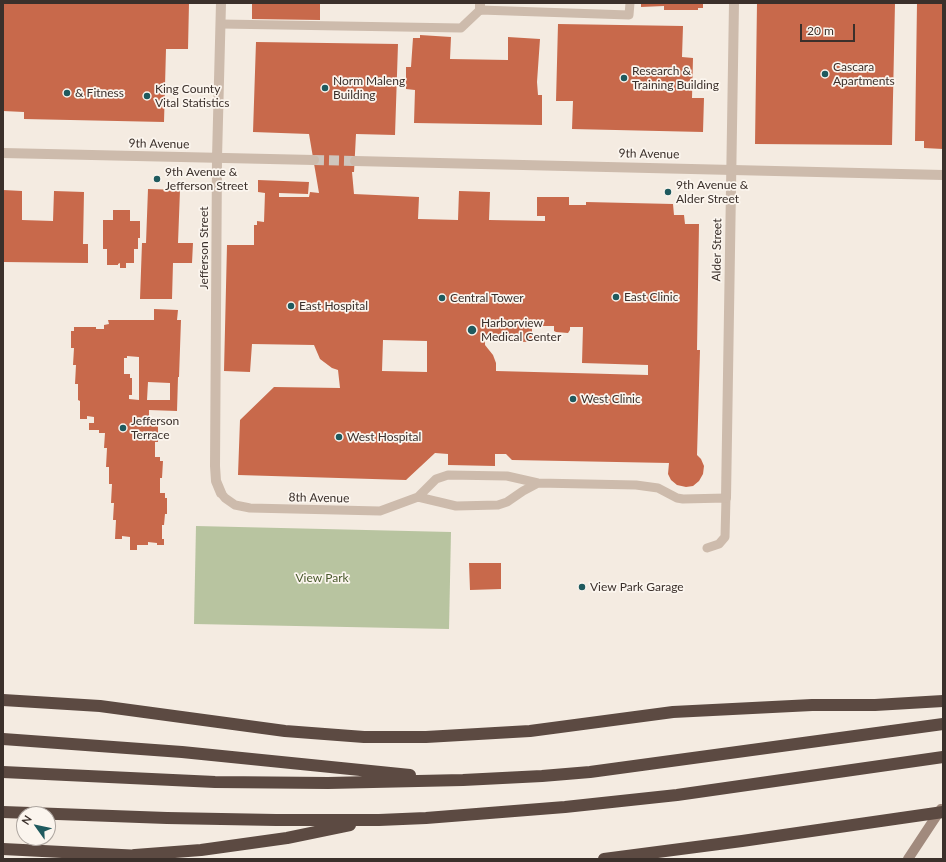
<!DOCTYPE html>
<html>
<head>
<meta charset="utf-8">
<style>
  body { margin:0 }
  #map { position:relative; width:946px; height:862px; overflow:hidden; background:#f4ebe1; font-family:Lato,sans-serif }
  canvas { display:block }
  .frame { position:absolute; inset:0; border:4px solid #3b302b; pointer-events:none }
  .north { position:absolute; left:16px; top:806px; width:40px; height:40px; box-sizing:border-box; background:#fbf5ee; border:1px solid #aea6a0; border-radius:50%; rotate:303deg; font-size:11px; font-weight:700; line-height:16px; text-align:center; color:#3b302b }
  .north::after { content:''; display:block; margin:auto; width:14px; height:18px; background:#1f5a5e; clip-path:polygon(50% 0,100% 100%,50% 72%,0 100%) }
  .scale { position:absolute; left:800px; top:24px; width:55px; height:18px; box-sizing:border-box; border:2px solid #3b302b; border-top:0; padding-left:5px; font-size:12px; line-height:14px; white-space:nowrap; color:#3b302b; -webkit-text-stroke:3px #fbf5ee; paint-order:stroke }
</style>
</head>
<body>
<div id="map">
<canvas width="946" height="862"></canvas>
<div class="frame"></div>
<div class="north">N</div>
<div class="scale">20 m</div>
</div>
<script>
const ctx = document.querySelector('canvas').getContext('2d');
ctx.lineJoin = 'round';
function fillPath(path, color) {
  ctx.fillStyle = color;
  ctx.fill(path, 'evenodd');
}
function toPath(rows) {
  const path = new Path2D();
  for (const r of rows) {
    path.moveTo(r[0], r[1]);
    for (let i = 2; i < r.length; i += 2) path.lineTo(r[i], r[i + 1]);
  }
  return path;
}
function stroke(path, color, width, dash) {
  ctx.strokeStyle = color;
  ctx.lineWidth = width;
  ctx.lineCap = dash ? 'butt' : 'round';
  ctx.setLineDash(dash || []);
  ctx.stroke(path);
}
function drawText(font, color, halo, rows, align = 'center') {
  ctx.font = font + ' Lato,sans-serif';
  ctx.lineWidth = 3.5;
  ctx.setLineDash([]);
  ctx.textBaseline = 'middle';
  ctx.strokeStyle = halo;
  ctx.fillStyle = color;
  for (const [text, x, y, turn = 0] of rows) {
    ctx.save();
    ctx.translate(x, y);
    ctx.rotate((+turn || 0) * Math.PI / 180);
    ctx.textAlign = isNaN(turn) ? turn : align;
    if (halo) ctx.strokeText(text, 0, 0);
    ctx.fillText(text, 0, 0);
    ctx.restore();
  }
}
fillPath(toPath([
  [196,526,451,532,449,629,194,624]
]), '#b8c4a0');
fillPath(toPath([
  [3,3,189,3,188,49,166,49,164,122,24,119,24,112,3,111],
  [252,3,320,3,320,20,252,19],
  [641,3,703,3,703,8,698,8,698,10,664,10,664,6,641,7],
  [757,3,895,3,892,145,755,144],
  [917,3,943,3,943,149,924,148,924,141,915,141],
  [558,24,683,26,682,57,693,58,692,98,704,98,703,132,572,129,573,101,556,101],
  [420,35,451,37,450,59,508,60,508,37,540,39,537,82,538,95,542,95,542,125,414,123,415,90,406,89,406,67,411,67,413,38,420,38],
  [256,42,398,44,395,135,356,134,354,172,352,172,354,194,419,197,418,219,458,220,459,191,490,192,489,220,545,221,545,216,537,216,537,197,569,197,569,205,586,205,586,202,673,204,674,215,684,215,685,224,699,224,697,350,700,350,697,455,701,459,704,466,703,474,699,481,693,486,686,487,677,485,671,480,668,474,669,463,512,460,506,454,495,454,495,466,448,465,448,454,435,453,406,480,238,475,240,420,274,387,340,388,338,370,332,368,320,359,314,345,252,344,250,372,224,371,227,245,254,245,254,225,257,225,257,221,264,222,265,193,258,192,258,180,309,182,308,194,279,193,279,197,309,197,310,192,319,193,309,134,253,132],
  [532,326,554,326,554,331,556,332,568,333,570,330,570,327,583,327,582,363,648,365,648,375,496,371,496,363,493,355,485,345,485,341,532,342],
  [383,340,427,341,427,372,382,371],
  [148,189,180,190,178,243,193,243,192,263,173,263,172,299,140,299,142,243,146,243],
  [3,190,22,191,22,220,53,221,54,191,84,192,83,244,88,244,88,263,3,262],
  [113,210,130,210,130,221,140,221,140,238,138,238,138,249,134,249,134,263,126,263,126,268,120,268,120,263,118,264,118,265,107,265,107,249,103,249,103,220,113,220],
  [154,309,178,310,177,320,181,320,179,377,178,377,177,411,149,410,149,421,156,421,156,425,158,425,158,442,155,442,155,457,160,457,160,461,163,461,162,478,160,478,160,493,165,493,165,498,167,498,167,514,165,514,164,525,162,525,162,539,164,539,164,545,157,545,157,543,148,542,148,545,137,545,137,550,130,550,130,537,122,536,122,539,115,539,116,520,113,520,114,503,111,503,112,484,109,484,109,467,106,467,107,448,104,448,105,433,99,433,99,430,89,430,89,423,94,423,94,417,87,416,87,419,80,419,80,401,78,400,78,384,75,384,76,365,73,365,74,348,71,348,71,331,74,331,74,327,96,327,96,329,104,329,104,325,109,324,108,320,154,320],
  [127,356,139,357,139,400,129,399,129,395,132,395,132,378,130,378,130,374,124,374,124,358,127,358],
  [148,382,170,383,170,400,147,400],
  [469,563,501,563,501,589,470,590]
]), '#c8694b');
stroke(toPath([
  [314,160,355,161]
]), '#cfc6bd', 10, [10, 5]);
stroke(toPath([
  [221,24,461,28,480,10,629,15,630,3],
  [221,493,225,498,235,505,250,508,380,511,418,497,436,479,448,475,507,476,538,483,636,485,658,488,677,498,683,499,726,498,725,537,719,544,707,548],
  [418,497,456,506,498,505,507,502,523,491,538,483]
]), '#cdbbac', 9);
stroke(toPath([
  [480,10,480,3],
  [217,158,215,466,216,481,221,493],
  [726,498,734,3]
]), '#cdbbac', 10);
stroke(toPath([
  [3,153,314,160],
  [217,158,221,3],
  [355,161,943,175]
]), '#cdbbac', 10);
stroke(toPath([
  [908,859,941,809]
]), '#a18a7d', 10);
stroke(toPath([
  [3,700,100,706,285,731,364,737,426,737,530,731,673,712,812,705,875,705,943,701],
  [3,739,182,752,410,775],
  [3,772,215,782,328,783,463,780,542,776,590,772,943,724],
  [3,812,167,818,276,820,379,820,426,818,565,807,677,795,943,757],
  [3,849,141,856],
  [135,855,201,850,287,838,350,825],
  [604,859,742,841,943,812]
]), '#5c4a42', 12);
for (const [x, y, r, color] of [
  [825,74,4,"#1f5a5e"],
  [624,78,4,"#1f5a5e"],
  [325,88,4,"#1f5a5e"],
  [67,93,4,"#1f5a5e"],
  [147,96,4,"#1f5a5e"],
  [157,179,4,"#1f5a5e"],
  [668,192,4,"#1f5a5e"],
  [616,297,4,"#1f5a5e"],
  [442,298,4,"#1f5a5e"],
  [291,306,4,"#1f5a5e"],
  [472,330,5,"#1f5a5e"],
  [573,399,4,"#1f5a5e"],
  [123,428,4,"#1f5a5e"],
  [339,437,4,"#1f5a5e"],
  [582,587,4,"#1f5a5e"]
]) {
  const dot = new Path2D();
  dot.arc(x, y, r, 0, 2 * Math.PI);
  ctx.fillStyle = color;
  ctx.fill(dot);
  stroke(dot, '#fbf5ee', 1.5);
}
drawText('12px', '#3b302b', '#fbf5ee', [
  ["Cascara",833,67],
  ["Apartments",833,81],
  ["Research &",632,71],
  ["Training Building",632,85],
  ["Norm Maleng",333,81],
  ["Building",333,95],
  ["King County",155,89],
  ["Vital Statistics",155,103],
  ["& Fitness",75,93],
  ["9th Avenue &",165,172],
  ["Jefferson Street",165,186],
  ["9th Avenue &",676,185],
  ["Alder Street",676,199],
  ["East Clinic",624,297],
  ["Central Tower",450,298],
  ["East Hospital",299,306],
  ["Harborview",481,323],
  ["Medical Center",481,337],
  ["West Clinic",581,399],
  ["Jefferson",131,421],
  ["Terrace",131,435],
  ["West Hospital",347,437],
  ["View Park Garage",590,587]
], 'left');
drawText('12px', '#3b302b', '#fbf5ee', [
  ["9th Avenue",159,144,1],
  ["9th Avenue",649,154,1],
  ["Jefferson Street",204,248,-90],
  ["Alder Street",717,250,-89],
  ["8th Avenue",319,498,1]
]);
drawText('12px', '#4a5a2e', '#fbf5ee', [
  ["View Park",322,578]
]);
</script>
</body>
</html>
